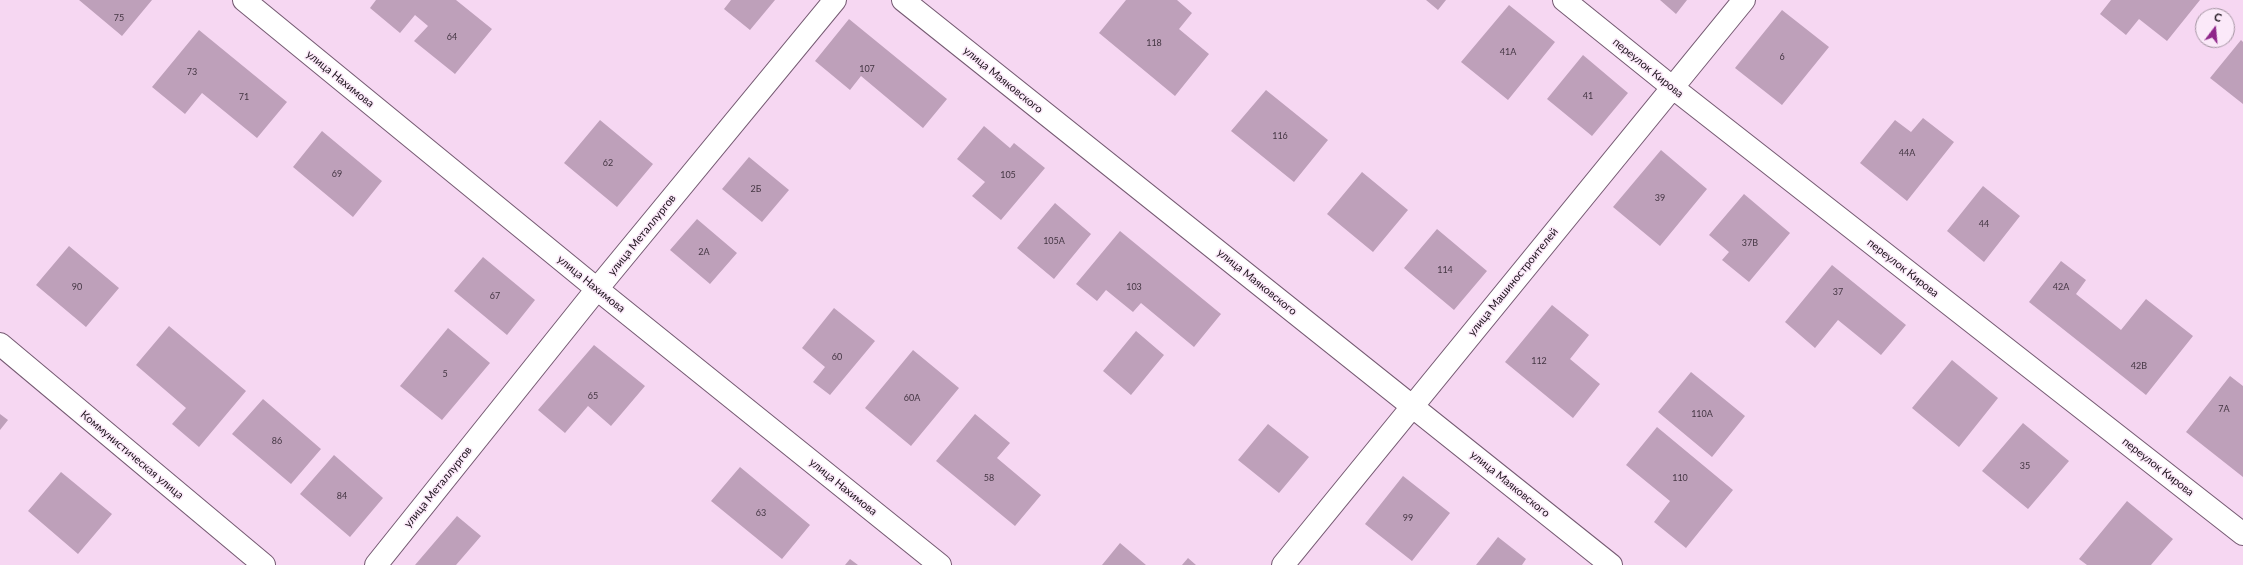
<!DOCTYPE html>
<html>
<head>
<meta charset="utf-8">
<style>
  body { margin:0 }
  #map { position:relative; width:2243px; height:565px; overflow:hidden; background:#f6d7f2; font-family:Lato,sans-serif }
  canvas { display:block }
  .north { position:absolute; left:2195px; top:8px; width:40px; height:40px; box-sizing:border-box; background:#fbe9f9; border:1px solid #a293a0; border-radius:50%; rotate:16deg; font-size:11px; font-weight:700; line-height:16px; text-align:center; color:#1c121b }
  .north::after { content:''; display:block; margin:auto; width:14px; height:18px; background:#8f268a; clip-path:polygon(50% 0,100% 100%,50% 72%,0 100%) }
</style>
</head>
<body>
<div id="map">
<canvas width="2243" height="565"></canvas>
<div class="north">С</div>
</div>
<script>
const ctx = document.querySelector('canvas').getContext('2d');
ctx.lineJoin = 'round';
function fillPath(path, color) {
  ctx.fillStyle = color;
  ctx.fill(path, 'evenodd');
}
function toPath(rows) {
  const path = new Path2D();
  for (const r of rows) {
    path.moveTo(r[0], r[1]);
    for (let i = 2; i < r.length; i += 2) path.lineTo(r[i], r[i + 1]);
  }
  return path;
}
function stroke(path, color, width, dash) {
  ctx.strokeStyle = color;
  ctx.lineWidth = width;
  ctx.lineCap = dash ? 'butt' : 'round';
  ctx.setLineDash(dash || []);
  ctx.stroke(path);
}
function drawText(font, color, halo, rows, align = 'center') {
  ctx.font = font + ' Lato,sans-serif';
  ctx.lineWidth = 3;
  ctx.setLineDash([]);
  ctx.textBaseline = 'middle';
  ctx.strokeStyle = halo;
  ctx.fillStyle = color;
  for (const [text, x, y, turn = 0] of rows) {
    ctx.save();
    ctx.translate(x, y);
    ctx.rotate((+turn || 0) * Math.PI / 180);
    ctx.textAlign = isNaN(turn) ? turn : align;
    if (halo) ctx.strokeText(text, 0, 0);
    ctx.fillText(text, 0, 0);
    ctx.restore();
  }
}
fillPath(toPath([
  [79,0,152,0,122,36],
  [376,0,456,0,492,29,455,74,414,41,428,26,415,15,400,33,370,8],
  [731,0,775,0,750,30,724,9],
  [1126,0,1177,0,1192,13,1179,29,1209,54,1175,96,1099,33],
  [1426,0,1446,0,1438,10],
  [1660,0,1687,0,1676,14],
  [2111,0,2200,0,2167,41,2139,19,2126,35,2100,14],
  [1509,5,1555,42,1508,100,1461,62],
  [1782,10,1829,47,1782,105,1735,68],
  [849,19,947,99,923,128,861,76,850,90,815,61],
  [199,30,287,102,257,138,202,93,185,114,152,87],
  [2241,40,2243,42,2243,104,2210,78],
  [1583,55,1628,93,1592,136,1547,99],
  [1266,90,1328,140,1294,182,1231,131],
  [1923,118,1954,142,1907,201,1860,163,1895,120,1911,132],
  [600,120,653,164,617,207,564,163],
  [984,126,1010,148,1014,143,1045,168,1001,220,972,196,985,182,957,159],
  [322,131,382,181,353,217,293,167],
  [1661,150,1707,189,1660,246,1613,207],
  [749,157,789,190,762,222,722,189],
  [1362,172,1408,210,1373,252,1327,214],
  [1983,186,2020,216,1984,262,1947,231],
  [1744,194,1790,233,1749,282,1722,260,1729,252,1709,235],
  [1055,203,1091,234,1054,279,1017,248],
  [697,219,737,253,710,284,670,250],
  [1437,229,1487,271,1454,310,1404,268],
  [1120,231,1221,314,1194,347,1141,303,1133,312,1106,290,1097,301,1076,284],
  [69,246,119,288,86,327,36,285],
  [483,257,535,300,507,335,454,291],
  [2061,261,2086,280,2076,294,2121,330,2146,299,2193,336,2146,395,2029,302],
  [1832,265,1906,325,1881,355,1838,320,1815,348,1785,322],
  [1552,305,1589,335,1570,359,1600,384,1573,418,1505,362],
  [834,308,875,341,830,395,813,382,825,367,802,348],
  [169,326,246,391,199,447,172,424,186,408,136,365],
  [448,328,490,363,442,420,400,386],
  [1136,331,1164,355,1131,395,1103,371],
  [594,345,645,386,611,426,588,406,565,433,538,410],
  [913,350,959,388,911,446,865,408],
  [1952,360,1998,398,1959,447,1912,408],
  [1691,372,1745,416,1712,457,1658,412],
  [2230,376,2243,386,2243,477,2186,432],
  [263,399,321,449,291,484,232,434],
  [0,414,8,420,0,430],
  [975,414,1010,443,997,458,1041,495,1015,526,936,461],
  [2023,423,2069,461,2028,509,1982,471],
  [1268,424,1309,457,1279,493,1238,460],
  [1657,427,1733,490,1686,548,1654,522,1670,501,1626,465],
  [334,455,383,498,350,537,300,494],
  [740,467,810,525,782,559,711,501],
  [61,472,112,514,78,554,28,511],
  [1403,476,1450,513,1412,561,1365,524],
  [2127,501,2173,539,2151,565,2087,565,2079,559],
  [457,516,481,536,456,565,415,565],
  [1498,537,1526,559,1522,565,1476,565],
  [1120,543,1146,565,1102,565],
  [1188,558,1196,565,1182,565],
  [850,559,858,565,845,565]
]), '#bea0ba');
const minor = toPath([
  [244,0,597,289,940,565],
  [903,0,1611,565],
  [1564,0,1672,87,2243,534],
  [376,565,597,289,835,0],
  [1283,565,1744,0]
]);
const tertiary = toPath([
  [0,344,264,565]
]);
stroke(minor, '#755a72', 24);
stroke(tertiary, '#755a72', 24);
stroke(minor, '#fff', 22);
stroke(tertiary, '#fff', 22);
drawText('9px', '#443643', null, [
  ["75",119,18],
  ["64",452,37],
  ["118",1154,43],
  ["41А",1508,52],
  ["6",1782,57],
  ["107",867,69],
  ["73",192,72],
  ["41",1588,96],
  ["71",244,97],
  ["116",1280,136],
  ["44А",1907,153],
  ["62",608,163],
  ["69",337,174],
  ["105",1008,175],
  ["2Б",756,189],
  ["39",1660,198],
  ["44",1984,224],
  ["105А",1054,241],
  ["37В",1750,243],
  ["2А",704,252],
  ["114",1445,270],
  ["90",77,287],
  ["103",1134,287],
  ["42А",2061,287],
  ["37",1838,292],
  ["67",495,296],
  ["60",837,357],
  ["112",1539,361],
  ["42В",2139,366],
  ["5",445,374],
  ["65",593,396],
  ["60А",912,398],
  ["7А",2224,409],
  ["110А",1702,414],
  ["86",277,441],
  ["35",2025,466],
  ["58",989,478],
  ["110",1680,478],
  ["84",342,496],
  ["63",761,513],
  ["99",1408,518]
]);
drawText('11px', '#1c121b', '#fbe9f9', [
  ["переулок Кирова",1648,68,39],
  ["улица Нахимова",340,79,39],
  ["улица Маяковского",1003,80,39],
  ["улица Металлургов",642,235,-51],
  ["переулок Кирова",1903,268,38],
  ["улица Маяковского",1257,282,39],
  ["улица Машиностроителей",1513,282,-51],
  ["улица Нахимова",591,284,39],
  ["Коммунистическая улица",132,455,40],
  ["переулок Кирова",2158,467,38],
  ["улица Маяковского",1510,484,39],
  ["улица Металлургов",438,487,-51],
  ["улица Нахимова",843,487,39]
]);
</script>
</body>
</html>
